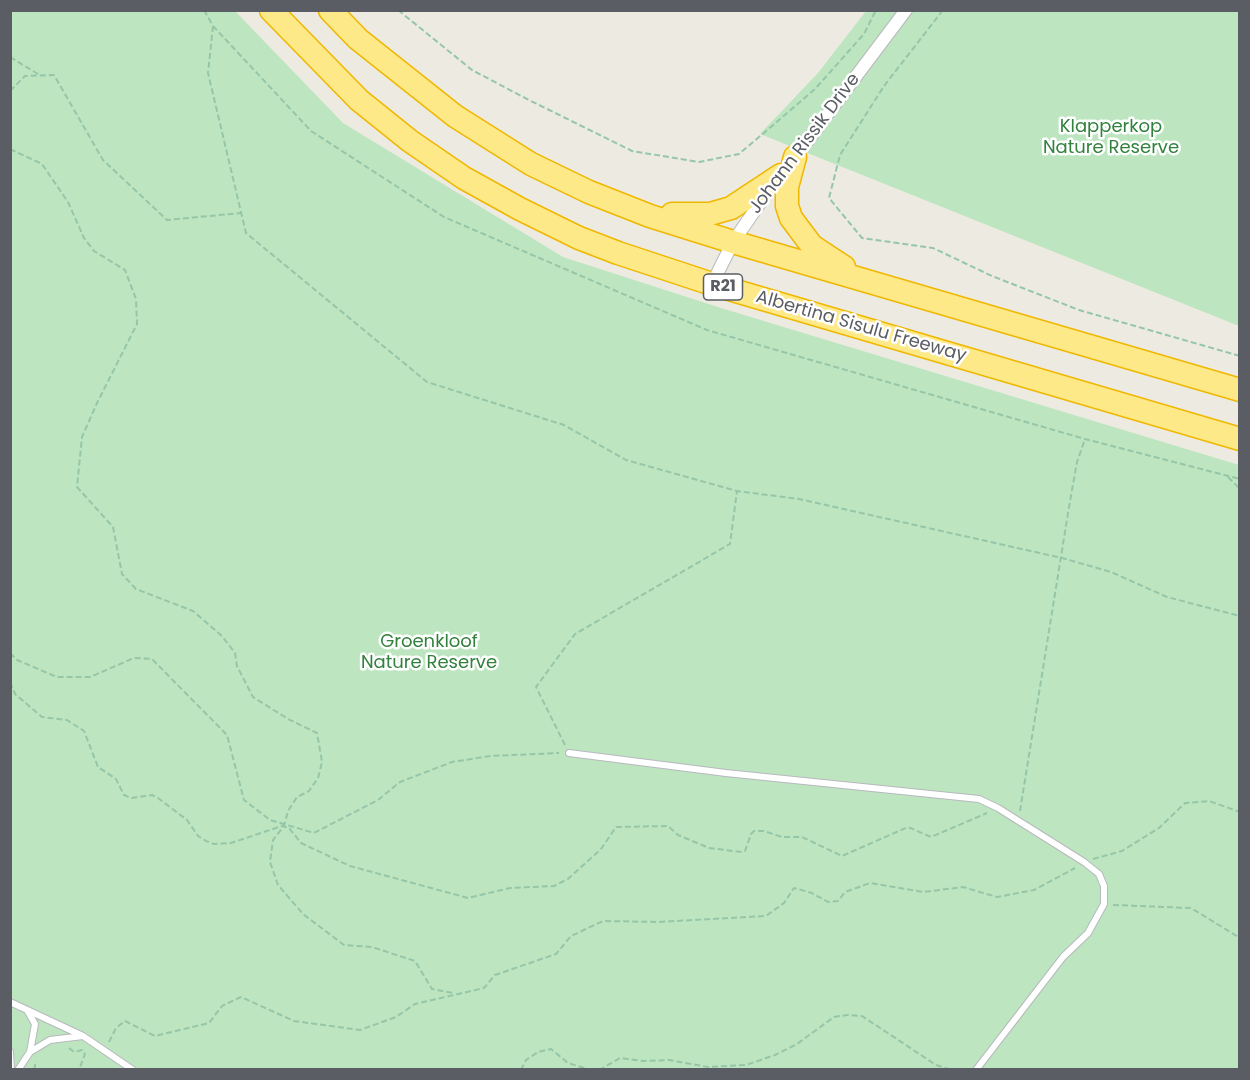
<!DOCTYPE html>
<html>
<head>
<meta charset="utf-8">
<style>
  body { margin:0 }
  #map { position:relative; width:1250px; height:1080px; overflow:hidden; background:#edebe1; font-family:Poppins,sans-serif }
  canvas { display:block }
  .frame { position:absolute; inset:0; border:12px solid #5a5d63; pointer-events:none }
</style>
</head>
<body>
<div id="map">
<canvas width="1250" height="1080"></canvas>
<div class="frame"></div>
</div>
<script>
const ctx = document.querySelector('canvas').getContext('2d');
ctx.lineJoin = 'round';
function fillPath(path, color) {
  ctx.fillStyle = color;
  ctx.fill(path, 'evenodd');
}
function toPath(rows) {
  const path = new Path2D();
  for (const r of rows) {
    path.moveTo(r[0], r[1]);
    for (let i = 2; i < r.length; i += 2) path.lineTo(r[i], r[i + 1]);
  }
  return path;
}
function stroke(path, color, width, dash) {
  ctx.strokeStyle = color;
  ctx.lineWidth = width;
  ctx.lineCap = dash ? 'butt' : 'round';
  ctx.setLineDash(dash || []);
  ctx.stroke(path);
}
function drawText(font, color, halo, rows, align = 'center') {
  ctx.font = font + ' Poppins,sans-serif';
  ctx.lineWidth = 5;
  ctx.setLineDash([]);
  ctx.textBaseline = 'middle';
  ctx.strokeStyle = halo;
  ctx.fillStyle = color;
  for (const [text, x, y, turn = 0] of rows) {
    ctx.save();
    ctx.translate(x, y);
    ctx.rotate((+turn || 0) * Math.PI / 180);
    ctx.textAlign = isNaN(turn) ? turn : align;
    if (halo) ctx.strokeText(text, 0, 0);
    ctx.fillText(text, 0, 0);
    ctx.restore();
  }
}
fillPath(toPath([
  [10,11,235,11,343,123,563,257,721,308,1239,465,1239,1069,11,1069],
  [866,11,1239,11,1239,326,760,134,818,73]
]), '#bde5c0');
const lane = toPath([
  [569,753,726,773,979,799,998,808,1084,862,1099,874,1104,886,1104,904,1088,933,1063,957,976,1070],
  [10,1002,83,1036,133,1070],
  [27,1010,35,1024,30,1052],
  [10,1052,11,1070],
  [18,1070,30,1052,50,1040,83,1036]
]);
const street = toPath([
  [793,160,906,10],
  [712,284,733,242,769,190]
]);
const highway = toPath([
  [271,10,359,100,410,141,464,178,520,209,579,238,618,253,712,284,1240,439],
  [330,10,358,39,455,116,531,164,589,192,650,216,733,242,1240,390],
  [795,157,787,187,787,206,791,218,812,246,844,267],
  [672,214,710,214,731,208,781,175]
]);
stroke(lane, '#b7b9be', 8);
stroke(street, '#b7b9be', 14);
stroke(highway, '#efb700', 25);
stroke(toPath([
  [204,10,213,26,311,131,444,217,707,330,1085,439,1240,479],
  [398,10,472,70,527,99,632,151,699,162,739,154,772,126,815,89,864,34,876,10],
  [943,10,884,86,840,155,829,198,862,238,933,248,992,276,1079,310,1240,356],
  [213,26,208,73,246,233,427,382,564,425,626,460,737,491,799,499,1062,558,1111,572,1167,597,1240,616],
  [10,57,38,74],
  [10,91,25,76,54,75,103,160,167,220,241,213],
  [10,149,42,164,68,202,84,238,94,251,125,270,136,299,137,324,97,403,82,437,77,487,113,527,122,574,136,589,193,611,222,636,235,653,237,666,253,697,288,719,317,733,322,762,318,778,309,791,297,797,288,811,284,826,273,840,270,862,278,885,303,914,344,945,372,947,415,961,432,989,453,993],
  [1228,477,1240,489],
  [10,653,17,660,57,677,90,677,134,658,152,659,227,735,244,800,270,820,314,833,378,800,400,782,452,762,490,756,559,753],
  [10,682,15,694,42,717,67,720,84,731,98,767,116,779,124,795,131,798,152,795,158,798,187,820,198,836,206,841,214,844,231,843,282,826,289,828,301,843,350,866,468,898,510,888,554,886,568,879,601,849,616,827,668,826,678,835,709,848,741,852,745,851,751,834,754,831,764,831,782,837,802,837,842,856,908,827,931,837,987,813],
  [565,745,536,687,575,634,730,544,737,491],
  [1020,811,1069,507,1077,462,1085,439],
  [1093,859,1122,851,1146,836,1159,828,1185,803,1209,801,1240,812],
  [1113,905,1191,908,1240,938],
  [109,1042,116,1028,125,1021,155,1036,209,1023,222,1006,241,997,294,1021,360,1030,396,1017,415,1004,484,988,495,975,556,954,571,936,603,921,657,922,766,916,784,903,794,888,812,893,828,902,838,901,845,892,870,883,923,892,963,887,997,897,1034,890,1075,868],
  [69,1048,74,1052,82,1050,85,1054,79,1070],
  [34,1070,36,1061],
  [521,1070,526,1060,538,1052,551,1049,568,1063,591,1070],
  [599,1070,620,1058,643,1061,669,1060,708,1067,746,1065,775,1055,797,1044,834,1017,847,1015,862,1016,936,1065,952,1070]
]), '#96c6a8', 2, [6, 3]);
stroke(lane, '#fff', 6);
stroke(street, '#fff', 12);
stroke(highway, '#fee988', 22);
for (const [x, y, w] of [
  [723,287,39]
]) {
  const box = new Path2D();
  box.roundRect(x - w / 2, y - 13, w, 26, 4.5);
  ctx.fillStyle = '#fff';
  ctx.fill(box);
  stroke(box, '#5a5d63', 1.5);
}
drawText('bold 16px', '#5a5d63', null, [
  ["R21",723,287]
]);
drawText('18px', '#32813d', '#fff', [
  ["Klapperkop",1111,127],
  ["Nature Reserve",1111,148],
  ["Groenkloof",429,642],
  ["Nature Reserve",429,663]
]);
drawText('18px', '#5a5d63', '#fff', [
  ["Johann Rissik Drive",805,144,-53],
  ["Albertina Sisulu Freeway",861,327,16]
]);
</script>
</body>
</html>
